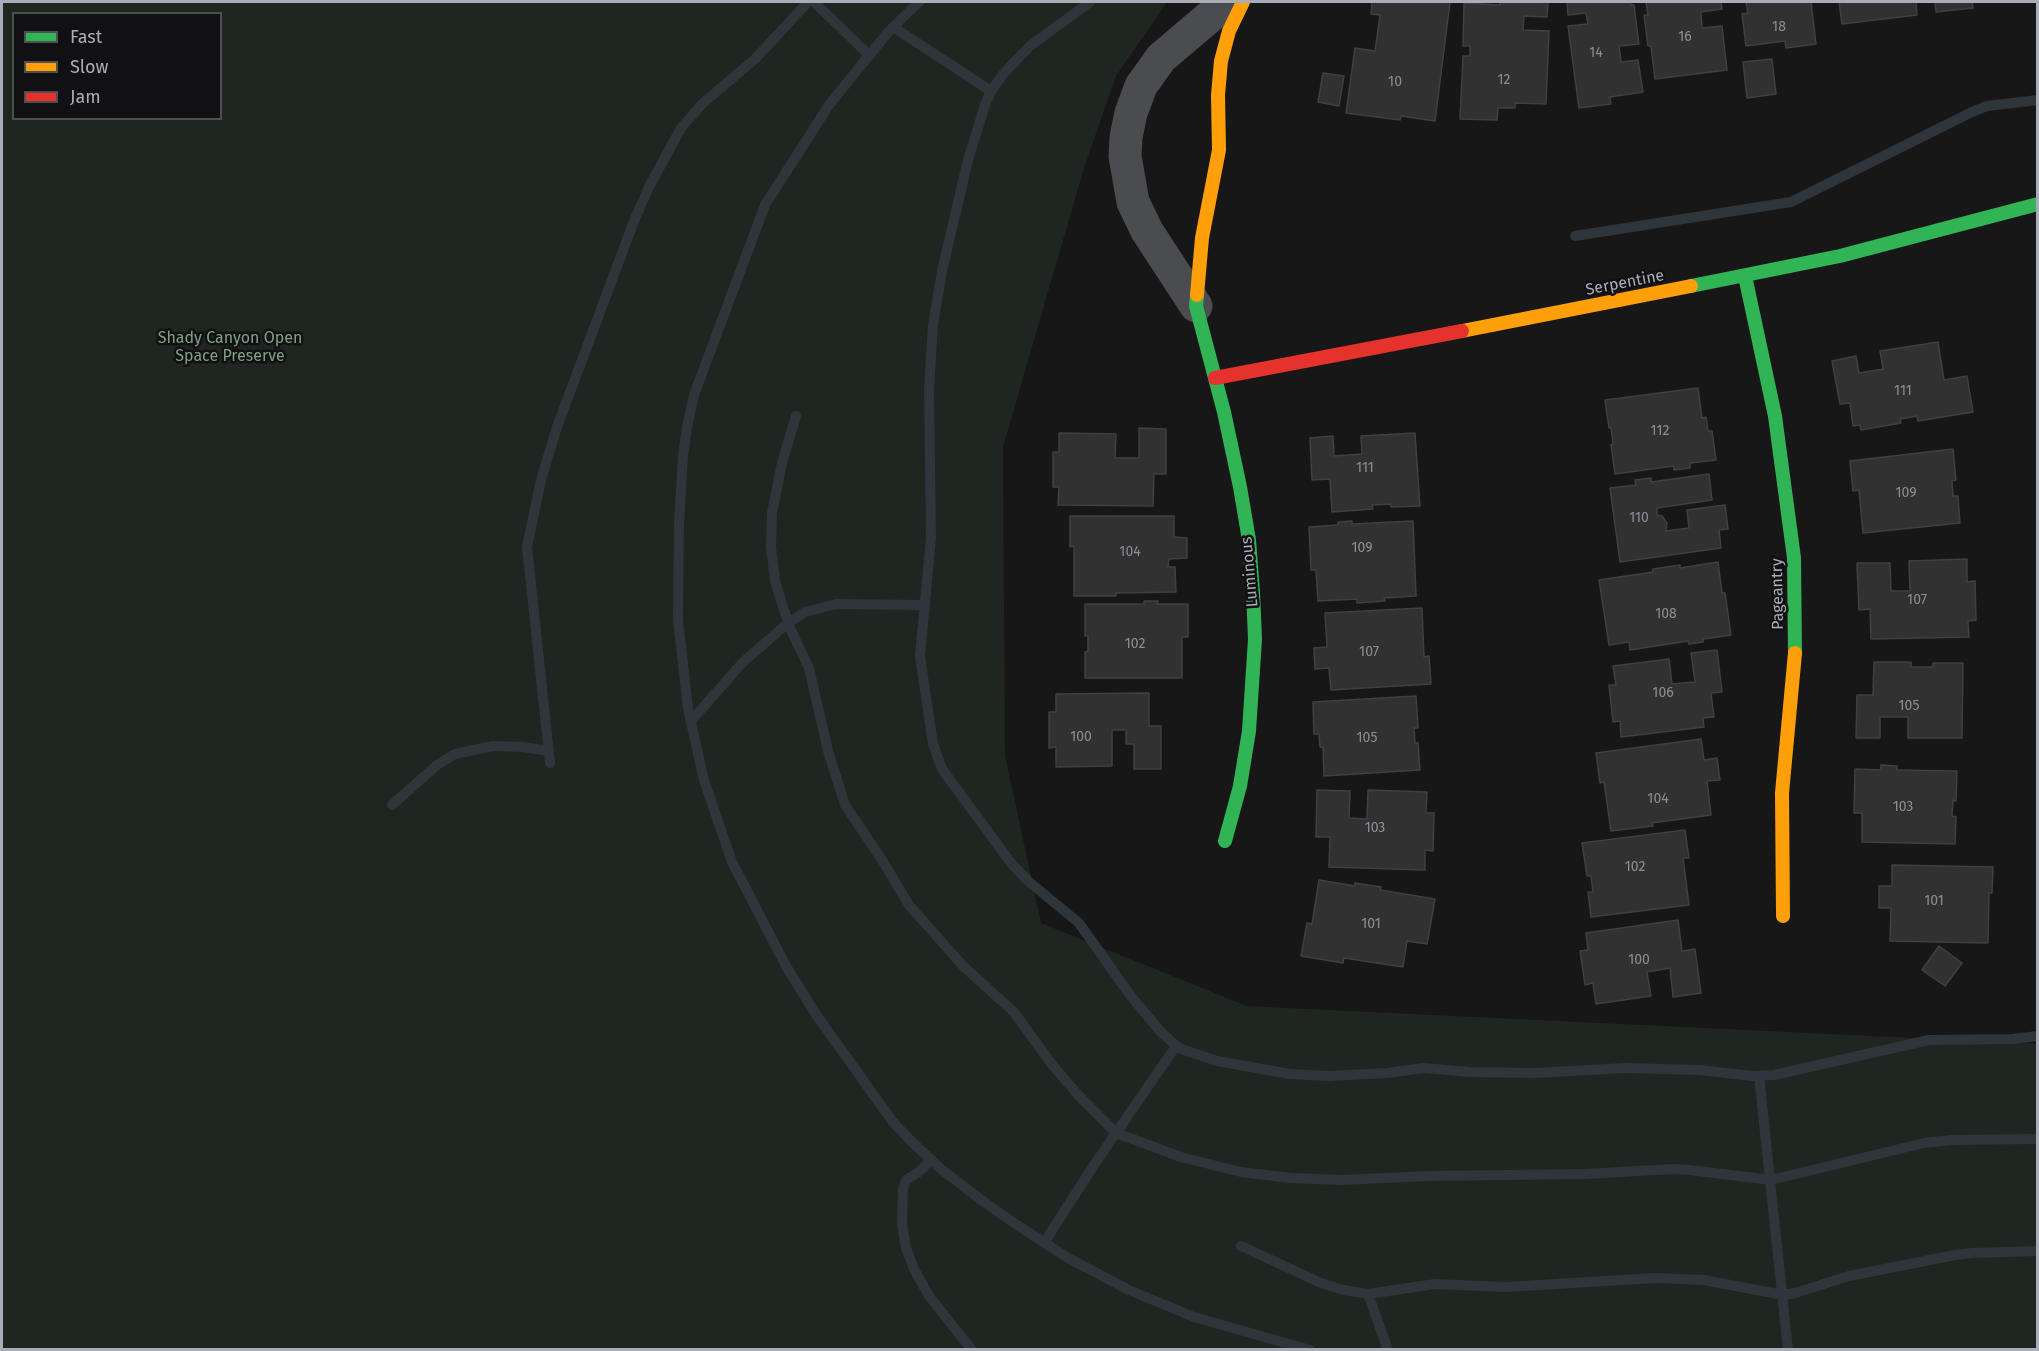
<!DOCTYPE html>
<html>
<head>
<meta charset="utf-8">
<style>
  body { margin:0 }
  #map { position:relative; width:2039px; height:1351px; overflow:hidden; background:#171717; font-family:"Fira Sans",sans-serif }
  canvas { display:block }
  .frame { position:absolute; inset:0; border:3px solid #a9adb7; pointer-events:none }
  .legend { position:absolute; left:12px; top:12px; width:210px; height:108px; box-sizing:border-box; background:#111113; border:2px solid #4e4f55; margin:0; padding:8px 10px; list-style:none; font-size:18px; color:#a9adb7 }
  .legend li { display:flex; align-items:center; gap:12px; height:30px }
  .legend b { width:30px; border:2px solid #4e4f55 }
</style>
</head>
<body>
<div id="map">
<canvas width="2039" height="1351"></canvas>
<div class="frame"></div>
<ul class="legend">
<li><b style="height:8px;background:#30b455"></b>Fast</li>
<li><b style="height:8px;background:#ff9f0a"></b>Slow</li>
<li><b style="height:8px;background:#e5322d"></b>Jam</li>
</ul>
</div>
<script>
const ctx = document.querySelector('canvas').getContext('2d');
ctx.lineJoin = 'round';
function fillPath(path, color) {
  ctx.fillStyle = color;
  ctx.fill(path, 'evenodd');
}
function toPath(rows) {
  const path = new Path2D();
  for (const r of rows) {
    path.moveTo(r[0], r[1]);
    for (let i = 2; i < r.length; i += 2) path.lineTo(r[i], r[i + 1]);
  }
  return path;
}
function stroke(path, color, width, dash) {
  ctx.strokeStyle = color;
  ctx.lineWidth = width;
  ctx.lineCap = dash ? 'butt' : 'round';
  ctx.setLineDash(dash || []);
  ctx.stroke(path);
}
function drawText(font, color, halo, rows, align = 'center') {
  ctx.font = font + ' "Fira Sans",sans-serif';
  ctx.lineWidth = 5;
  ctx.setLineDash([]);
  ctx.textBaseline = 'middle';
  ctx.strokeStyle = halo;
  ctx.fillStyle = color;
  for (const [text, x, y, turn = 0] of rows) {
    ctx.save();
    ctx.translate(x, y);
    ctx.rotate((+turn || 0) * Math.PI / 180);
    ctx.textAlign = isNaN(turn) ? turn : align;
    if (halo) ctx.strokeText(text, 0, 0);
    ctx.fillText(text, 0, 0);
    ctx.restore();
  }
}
fillPath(toPath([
  [2,2,1167,2,1116,76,1084,168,1003,447,1005,755,1041,923,1247,1006,2037,1044,2037,1349,2,1349],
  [14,14,220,14,220,118,14,118]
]), '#1f2520');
stroke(toPath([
  [814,2,869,55],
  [919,2,889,31,829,105,765,205,694,395,687,427,683,456,679,523,678,620,688,709,704,780,732,862,786,966,815,1013,893,1122,911,1141,941,1169,980,1199,1014,1223,1068,1258,1129,1290,1194,1317,1310,1350],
  [1090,2,1030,46,1004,73,991,91,985,105,968,160,942,271,933,325,929,390,931,538,920,656,933,744,942,769,1011,863,1028,881,1079,923,1130,995,1160,1031,1176,1046,1184,1050,1217,1061,1290,1074,1329,1076,1387,1073,1424,1068,1469,1072,1535,1073,1625,1068,1700,1070,1752,1076,1774,1075,1929,1040,2013,1039,2038,1036],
  [893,27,991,91],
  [1575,236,1791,202,1972,112,1987,106,2038,100],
  [796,416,782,463,772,513,771,547,775,581,789,626,809,668,828,751,845,805,882,860,909,905,964,967,1014,1012,1050,1062,1078,1095,1116,1133,1181,1157,1241,1172,1291,1178,1341,1180,1429,1176,1585,1174,1673,1169,1690,1170,1771,1180,1924,1143,1951,1140,2038,1139],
  [691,721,743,662,788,623,805,612,836,604,925,605],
  [550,763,527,547,541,480,557,427,634,221,649,187,681,128,702,104,755,59,808,2],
  [392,805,437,765,455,754,493,746,523,747,549,751],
  [1759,1076,1788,1350],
  [931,1160,919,1172,906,1180,903,1189,902,1224,906,1248,914,1269,929,1296,972,1350],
  [1044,1243,1092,1168,1176,1046],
  [1241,1246,1321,1283,1343,1290,1368,1294,1435,1284,1505,1287,1656,1278,1704,1280,1783,1295,1795,1293,1849,1276,1955,1255,1972,1253,2038,1251],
  [1368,1294,1388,1350]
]), '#2e363b', 10);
const building = toPath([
  [1372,2,1450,2,1435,121,1401,116,1400,120,1346,113,1355,48,1375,51,1380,15,1371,14,1372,2],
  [1500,2,1548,2,1547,17,1524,16,1523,30,1549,31,1546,104,1515,103,1515,108,1498,108,1497,120,1460,119,1463,56,1470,56,1470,46,1463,46,1464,3,1500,5,1500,2],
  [1567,2,1630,2,1631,5,1634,5,1639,44,1619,46,1621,62,1638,60,1643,92,1610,97,1611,104,1579,108,1568,26,1588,24,1586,13,1568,15,1567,2],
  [1646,2,1721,2,1722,9,1701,12,1702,28,1722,26,1727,70,1655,79,1651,46,1648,46,1644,15,1648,15,1646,2],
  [1746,2,1811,2,1816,44,1786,48,1785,41,1746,46,1742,14,1748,13,1746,2],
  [1839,2,1916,2,1917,15,1842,24,1839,2],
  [1935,2,1972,2,1973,8,1936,12,1935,2],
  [1772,59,1776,94,1747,98,1743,62,1772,59],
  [1323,73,1344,76,1339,106,1318,102,1323,73],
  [1938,342,1944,380,1967,376,1973,412,1918,421,1917,416,1900,419,1901,423,1861,430,1860,425,1853,426,1850,403,1840,404,1832,361,1856,356,1859,373,1883,369,1880,351,1938,342],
  [1698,388,1702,418,1706,417,1708,431,1712,431,1716,460,1690,463,1690,468,1674,470,1674,466,1615,474,1611,445,1613,444,1611,427,1609,428,1605,400,1698,388],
  [1139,428,1166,429,1166,474,1154,474,1153,506,1058,505,1059,487,1053,487,1053,452,1059,452,1059,433,1116,434,1115,458,1139,458,1139,428],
  [1415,433,1420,506,1391,507,1390,504,1372,505,1373,509,1332,512,1330,479,1312,480,1310,438,1333,436,1334,456,1362,454,1361,436,1415,433],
  [1953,449,1956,480,1952,481,1953,496,1958,496,1960,523,1863,533,1859,490,1853,491,1850,461,1953,449],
  [1709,474,1712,500,1657,508,1657,515,1662,516,1667,523,1666,531,1689,528,1687,510,1725,505,1728,529,1719,530,1721,548,1620,562,1610,488,1636,485,1635,480,1651,478,1651,482,1709,474],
  [1070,516,1174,516,1174,537,1187,538,1187,558,1169,559,1168,567,1175,567,1176,592,1116,593,1116,596,1074,596,1074,546,1070,547,1070,516],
  [1352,521,1352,524,1413,521,1416,596,1384,598,1385,601,1357,603,1357,599,1318,601,1316,570,1311,570,1309,527,1338,525,1338,522,1352,521],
  [1967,559,1967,582,1975,581,1976,620,1968,621,1969,637,1871,639,1870,609,1859,610,1857,563,1890,563,1891,591,1910,591,1909,561,1967,559],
  [1718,562,1722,593,1725,593,1731,635,1703,639,1703,642,1689,644,1688,641,1630,650,1629,642,1609,645,1599,580,1653,572,1653,569,1680,565,1680,568,1718,562],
  [1144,601,1158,601,1157,604,1188,604,1188,637,1182,637,1182,678,1085,678,1085,652,1088,651,1088,636,1085,636,1085,604,1144,604,1144,601],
  [1422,608,1424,657,1429,656,1431,684,1331,690,1329,668,1315,669,1314,648,1327,647,1325,613,1422,608],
  [1717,650,1722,692,1711,693,1714,717,1703,718,1704,727,1621,737,1620,721,1613,722,1609,685,1616,685,1613,666,1669,659,1672,684,1695,682,1691,653,1717,650],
  [1874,662,1911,662,1911,667,1933,667,1933,663,1963,663,1962,738,1908,738,1908,717,1880,717,1880,738,1856,738,1857,695,1873,695,1874,662],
  [1149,693,1149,726,1161,726,1161,769,1134,769,1134,744,1126,744,1126,730,1112,730,1112,766,1056,767,1056,747,1049,748,1049,712,1056,712,1056,694,1149,693],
  [1416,696,1418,728,1414,728,1415,743,1418,743,1420,770,1324,776,1323,747,1320,747,1319,734,1314,734,1313,702,1416,696],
  [1701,739,1704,760,1717,758,1720,780,1707,781,1711,815,1652,823,1653,826,1611,831,1604,782,1600,783,1596,753,1701,739],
  [1881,765,1897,766,1897,770,1957,771,1956,801,1953,800,1952,816,1956,817,1955,844,1862,842,1862,813,1854,813,1855,769,1881,770,1881,765],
  [1317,790,1350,791,1349,818,1367,819,1368,790,1427,792,1426,813,1434,813,1433,851,1425,850,1425,870,1329,867,1330,837,1316,837,1317,790],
  [1685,830,1689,858,1683,858,1689,905,1591,917,1588,892,1593,892,1591,876,1587,876,1582,843,1685,830],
  [1892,865,1993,867,1992,893,1989,893,1988,943,1890,941,1891,908,1879,908,1879,886,1892,886,1892,865],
  [1319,880,1355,886,1355,883,1381,887,1380,890,1435,899,1427,944,1407,941,1403,967,1344,958,1343,963,1301,956,1307,923,1312,924,1319,880],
  [1678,920,1682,951,1695,949,1701,993,1673,997,1670,968,1647,972,1651,996,1596,1004,1593,983,1585,985,1580,951,1588,950,1586,933,1678,920],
  [1939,946,1962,963,1945,986,1922,970,1939,946]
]);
fillPath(building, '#313132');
stroke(building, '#3f4043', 1.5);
stroke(toPath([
  [1196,306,1147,231,1133,202,1125,156,1126,137,1131,113,1141,86,1161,58,1227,2]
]), '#4b4c4f', 33);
stroke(toPath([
  [1745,276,1775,416,1794,558,1795,653],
  [1691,286,1840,256,2038,204],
  [1197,295,1196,306,1224,412,1240,487,1249,540,1253,592,1255,639,1249,731,1240,786,1225,841]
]), '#30b455', 14);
stroke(toPath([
  [1197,295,1202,238,1219,150,1218,95,1221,61,1229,31,1243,2],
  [1462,331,1691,286],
  [1783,916,1782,793,1795,653]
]), '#ff9f0a', 14);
stroke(toPath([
  [1215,378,1462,331]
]), '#e5322d', 14);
drawText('14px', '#8b8e96', null, [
  ["18",1779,27],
  ["16",1685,37],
  ["14",1596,53],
  ["12",1504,80],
  ["10",1395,82],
  ["111",1903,391],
  ["112",1660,431],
  ["111",1365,468],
  ["109",1906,493],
  ["110",1639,518],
  ["109",1362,548],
  ["104",1130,552],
  ["107",1917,600],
  ["108",1666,614],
  ["102",1135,644],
  ["107",1369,652],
  ["106",1663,693],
  ["105",1909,706],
  ["100",1081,737],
  ["105",1367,738],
  ["104",1658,799],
  ["103",1903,807],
  ["103",1375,828],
  ["102",1635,867],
  ["101",1934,901],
  ["101",1371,924],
  ["100",1639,960]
]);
drawText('16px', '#a9adb7', '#111113', [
  ["Serpentine",1625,283,-11],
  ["Luminous",1250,572,-95],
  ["Pageantry",1778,594,-91]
]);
drawText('16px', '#81a083', '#111113', [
  ["Shady Canyon Open",230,339],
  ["Space Preserve",230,357]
]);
</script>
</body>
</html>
